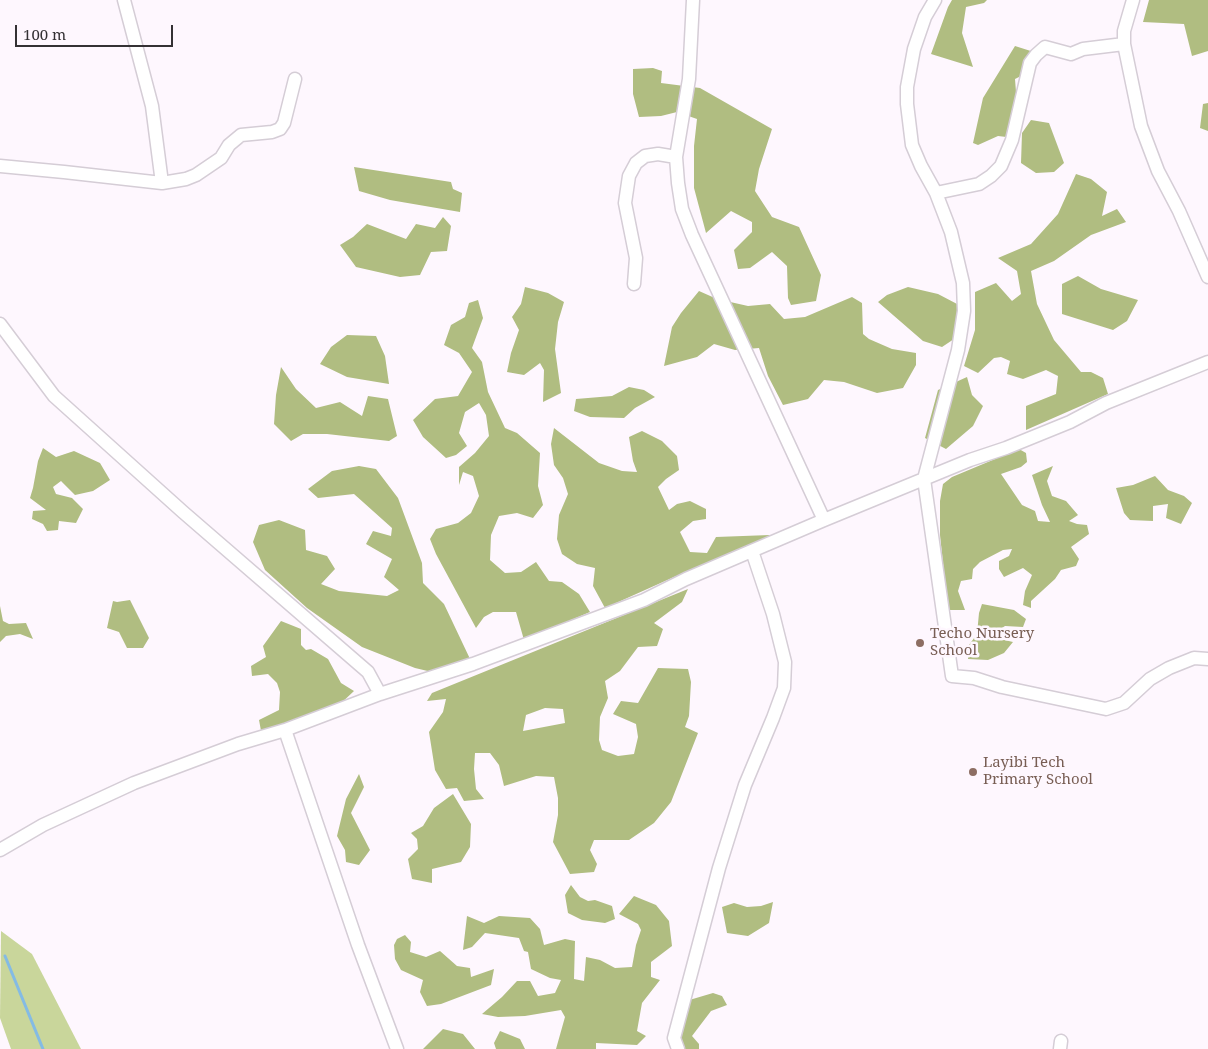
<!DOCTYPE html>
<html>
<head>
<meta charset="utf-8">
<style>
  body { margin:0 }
  #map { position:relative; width:1208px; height:1049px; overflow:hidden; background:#fef7fe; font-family:"Noto Serif",serif }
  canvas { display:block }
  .scale { position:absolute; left:15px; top:25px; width:158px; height:22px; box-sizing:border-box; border:2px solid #343134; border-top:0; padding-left:6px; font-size:15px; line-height:18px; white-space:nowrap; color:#343134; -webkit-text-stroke:4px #fef7fe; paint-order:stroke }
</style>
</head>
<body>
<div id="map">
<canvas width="1208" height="1049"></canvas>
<div class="scale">100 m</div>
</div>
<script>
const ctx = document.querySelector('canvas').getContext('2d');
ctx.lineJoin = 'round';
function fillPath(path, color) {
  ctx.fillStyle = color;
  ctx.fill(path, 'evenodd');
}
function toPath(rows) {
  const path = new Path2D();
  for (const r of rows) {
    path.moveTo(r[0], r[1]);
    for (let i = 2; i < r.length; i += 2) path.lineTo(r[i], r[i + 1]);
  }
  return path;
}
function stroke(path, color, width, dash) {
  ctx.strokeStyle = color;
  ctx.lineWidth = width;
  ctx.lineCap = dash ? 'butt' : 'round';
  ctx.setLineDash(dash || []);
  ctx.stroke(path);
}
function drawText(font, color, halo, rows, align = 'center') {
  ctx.font = font + ' "Noto Serif",serif';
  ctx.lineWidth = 5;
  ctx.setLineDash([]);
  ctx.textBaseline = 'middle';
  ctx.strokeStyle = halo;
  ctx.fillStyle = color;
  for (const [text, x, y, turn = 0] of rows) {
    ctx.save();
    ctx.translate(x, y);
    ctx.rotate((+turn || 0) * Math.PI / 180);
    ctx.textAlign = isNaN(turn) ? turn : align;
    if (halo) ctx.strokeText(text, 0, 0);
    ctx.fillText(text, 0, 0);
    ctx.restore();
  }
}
fillPath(toPath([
  [1,931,32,954,81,1049,11,1049,0,1018]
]), '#c9d69b');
fillPath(toPath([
  [952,0,987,0,984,3,966,7,962,33,973,67,931,54,948,7],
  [1149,0,1208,0,1208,51,1192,56,1184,24,1143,22],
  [1015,46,1037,53,1027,73,1015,79,1016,92,1027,97,1015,138,998,136,978,145,973,143,983,98],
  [653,68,662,71,661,83,700,88,772,129,759,169,755,191,772,217,799,227,821,275,816,301,791,305,788,298,787,266,772,252,750,268,738,269,734,250,752,232,752,222,731,211,706,233,694,188,694,146,697,119,677,112,661,116,639,117,633,94,633,69],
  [1208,103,1208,131,1200,128,1203,104],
  [1031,120,1049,123,1064,163,1054,172,1036,173,1021,163,1022,133],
  [354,167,451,182,453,189,462,193,460,212,390,200,359,191],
  [1076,174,1091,179,1107,192,1102,216,1117,209,1126,222,1091,235,1054,261,1031,271,1037,304,1054,340,1081,372,1091,372,1103,378,1108,394,1026,430,1026,406,1056,394,1058,376,1046,370,1023,379,1007,374,1010,361,1001,357,994,358,978,373,964,366,975,330,975,292,996,283,1012,301,1021,294,1017,271,998,258,1031,244,1058,214],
  [443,217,451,226,447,251,431,252,420,275,400,277,356,267,340,245,353,237,367,224,406,239,416,224,435,228],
  [1078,276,1101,289,1138,300,1127,321,1113,330,1062,314,1062,284],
  [525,287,548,293,564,302,558,322,555,349,561,393,543,402,544,370,540,363,524,375,507,372,511,353,519,330,512,317,521,304],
  [908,287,938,294,959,305,963,333,942,347,923,341,878,302,887,295],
  [699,291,717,299,748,306,770,304,784,319,805,317,852,297,862,303,863,334,869,339,892,349,916,353,916,365,903,388,877,393,844,382,824,380,808,399,783,405,768,376,759,348,735,350,714,344,697,357,664,366,672,327,681,313],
  [478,300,483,318,472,348,482,362,488,392,505,428,517,433,540,453,538,486,543,505,533,518,517,513,499,516,491,535,490,560,505,573,521,572,536,562,549,581,562,582,579,594,590,612,524,640,516,612,493,612,484,617,476,628,436,554,430,539,436,529,458,523,471,513,479,496,473,476,463,472,459,485,459,467,475,453,489,436,486,415,479,403,465,412,459,433,467,446,456,455,446,458,423,437,413,420,435,399,458,396,472,372,459,353,444,345,451,325,465,317,469,303],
  [347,335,376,336,385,356,389,384,347,377,320,364,331,347],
  [281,367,296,389,316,408,340,402,362,416,368,396,388,399,397,436,389,441,327,434,303,434,291,441,274,424,276,395],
  [967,377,972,395,983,406,973,426,946,449,925,438,938,390],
  [629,387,644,390,655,397,635,408,624,418,590,417,574,411,576,399,612,396],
  [554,428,599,463,622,471,637,472,633,461,629,437,642,431,662,441,677,456,679,470,666,479,658,487,669,510,677,504,690,501,706,509,706,519,693,521,680,532,690,552,707,553,716,537,770,535,762,545,674,577,605,608,593,586,595,568,577,564,562,554,557,539,559,515,568,494,563,478,554,465,551,444],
  [43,448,56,457,74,451,100,463,110,480,93,491,75,495,61,481,53,487,56,494,72,498,83,509,76,523,59,521,58,530,47,531,43,524,32,519,33,511,46,510,30,498,33,488,38,461],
  [1019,449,1026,453,1027,462,1021,467,1001,474,1022,505,1035,511,1038,521,1050,522,1042,505,1032,475,1053,466,1047,481,1052,496,1066,501,1078,515,1069,521,1077,524,1087,525,1089,534,1071,547,1079,559,1076,566,1061,570,1055,579,1031,601,1031,608,1023,605,1025,591,1032,575,1023,568,1004,577,999,569,999,561,1009,556,1012,549,1003,550,980,562,973,569,972,579,961,581,958,591,965,610,948,610,940,535,940,501,943,484,952,477],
  [359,466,376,469,398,498,422,563,423,583,444,604,471,661,432,672,415,668,362,647,307,608,265,570,253,542,259,525,279,520,305,530,306,550,327,556,335,569,321,584,339,591,387,596,399,590,384,577,392,559,366,544,373,531,391,536,392,528,354,494,318,498,308,489,332,471],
  [1155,476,1168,490,1184,496,1192,503,1181,524,1166,518,1168,504,1153,506,1153,521,1130,520,1124,513,1116,488,1133,485],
  [688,589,682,602,654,623,663,629,657,646,638,647,620,671,605,681,608,698,600,717,599,740,602,750,618,756,634,754,638,737,636,724,613,714,621,701,638,703,658,668,688,669,691,682,689,716,685,727,698,733,671,802,654,823,629,840,594,840,590,850,597,864,594,872,570,874,553,842,558,815,558,798,554,777,536,776,504,786,499,765,490,753,475,753,474,769,476,789,484,799,464,801,457,788,446,789,435,770,429,732,443,712,446,699,427,701,432,693],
  [545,708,563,709,565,723,523,731,526,715],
  [130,600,149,638,143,648,127,648,119,632,107,628,113,601,117,602],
  [982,604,1014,610,1026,619,1023,627,1005,626,993,634,1000,639,1013,642,1004,653,988,660,968,659,969,645,977,634,979,613],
  [0,606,3,621,9,624,26,623,33,639,20,634,6,636,0,642],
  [281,621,301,629,301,645,306,650,311,649,328,659,341,683,354,691,337,707,262,736,259,720,279,710,280,692,277,683,268,674,252,676,251,666,266,657,263,646],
  [359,774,364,787,351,813,370,850,359,865,346,862,345,850,337,836,346,799],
  [453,794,471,824,470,847,461,862,432,869,432,883,412,879,408,859,418,849,417,839,411,833,423,826,434,808],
  [571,885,580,897,588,901,595,900,612,906,615,919,605,923,582,920,568,913,565,895],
  [634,896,656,905,669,921,672,946,651,962,651,977,660,980,642,1003,637,1031,646,1036,637,1045,596,1043,596,1049,556,1049,565,1017,561,1010,525,1016,498,1017,482,1014,502,997,517,981,530,981,538,996,555,993,561,980,550,978,531,969,528,952,524,951,519,938,485,933,472,947,463,950,467,916,484,923,499,916,530,918,540,929,544,945,565,939,575,941,574,979,584,981,586,957,600,960,615,968,632,967,636,945,641,930,638,924,619,914],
  [773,902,769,923,748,936,727,933,722,907,734,903,747,907,761,906],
  [405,935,411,942,410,952,426,957,440,951,457,966,470,968,471,977,494,969,491,985,441,1004,427,1006,420,992,423,980,401,970,395,959,394,945,397,939],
  [713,993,722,996,727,1005,711,1011,692,1036,699,1044,699,1049,675,1049,686,1001],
  [443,1029,463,1034,475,1049,423,1049],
  [500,1031,520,1039,525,1049,496,1049,494,1043]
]), '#b0bd81');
stroke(toPath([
  [5,956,43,1049]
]), '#84bbe4', 3);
const minor = toPath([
  [124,0,152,106,162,183],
  [693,0,689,79,676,157,678,183,682,209,692,235,824,520],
  [935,0,925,17,914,49,907,87,907,104,912,145,921,166,936,193,951,232,963,283,964,311,958,350,924,479,952,676,974,678,1002,687,1106,709,1124,703,1150,679,1169,668,1194,658,1208,659],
  [1133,0,1124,31,1124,44,1141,126,1158,171,1179,211,1208,277],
  [0,166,64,172,162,183,186,179,196,175,221,158,229,145,241,135,272,132,280,129,284,123,295,79],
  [936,193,979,184,991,176,1001,166,1012,140,1030,63,1036,55,1045,47,1071,54,1083,49,1124,44],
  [634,284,636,258,625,203,629,176,636,163,645,156,658,154,676,157],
  [0,324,54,396,183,512,368,672,380,694],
  [285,730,358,945,397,1049],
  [0,850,43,825,134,783,238,744,285,730,380,694,473,664,644,600,686,579,824,520,970,460,1006,448,1070,422,1106,403,1208,362],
  [678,1049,674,1038,719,868,745,785,773,718,784,688,785,662,773,614,752,551],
  [1060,1049,1061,1041]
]);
stroke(minor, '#d5cdd6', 15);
stroke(minor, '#fff', 12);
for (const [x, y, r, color] of [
  [920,643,5,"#8d6e63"],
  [973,772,5,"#8d6e63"]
]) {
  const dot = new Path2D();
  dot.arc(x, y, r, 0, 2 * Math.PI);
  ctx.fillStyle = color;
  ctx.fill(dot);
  stroke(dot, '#fef7fe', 2);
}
drawText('15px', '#785e54', '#fef7fe', [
  ["Techo Nursery",930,634],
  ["School",930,651],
  ["Layibi Tech",983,763],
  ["Primary School",983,780]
], 'left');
</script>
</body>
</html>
